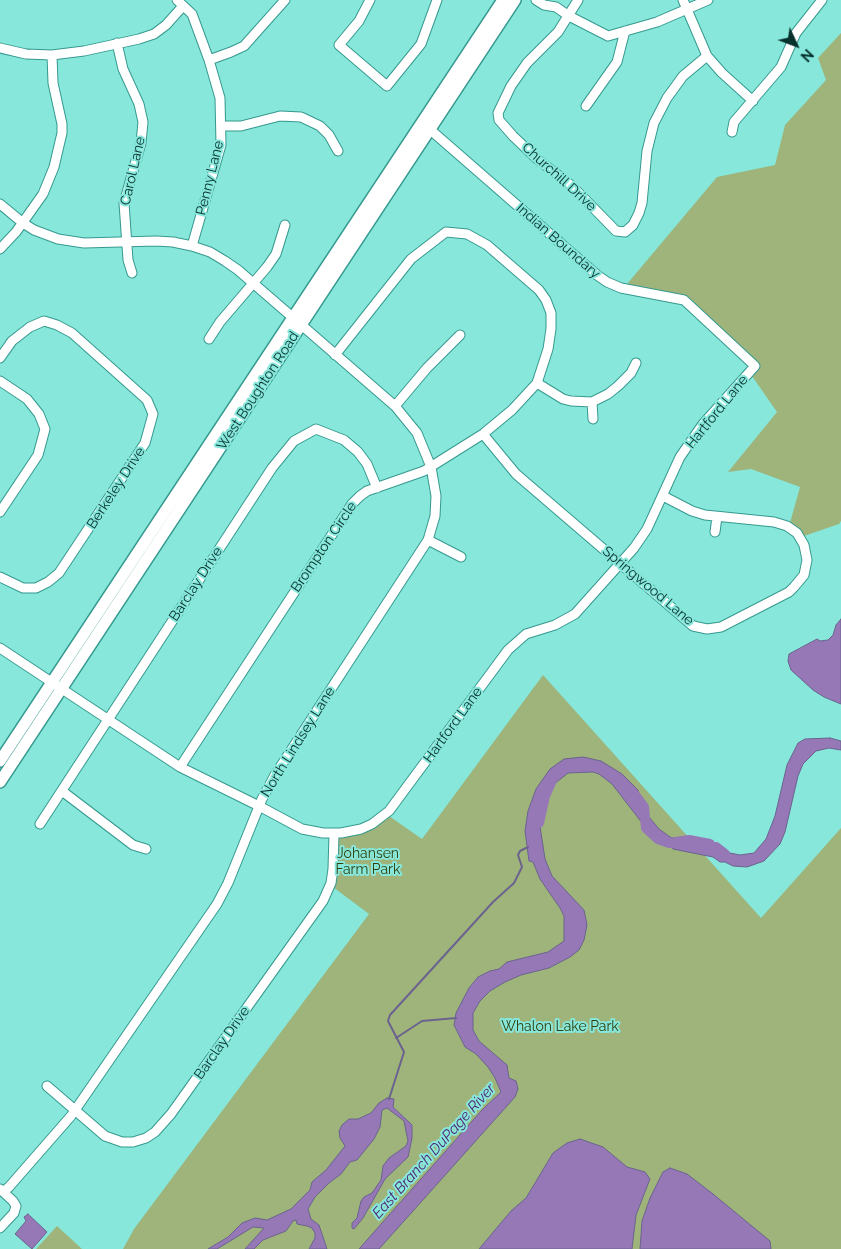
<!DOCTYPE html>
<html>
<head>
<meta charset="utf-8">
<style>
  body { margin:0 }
  #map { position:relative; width:841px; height:1249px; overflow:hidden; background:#87e7db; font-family:Raleway,sans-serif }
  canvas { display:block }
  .north { position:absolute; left:771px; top:20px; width:50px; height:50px; -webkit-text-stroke:4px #87e7db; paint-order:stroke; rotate:133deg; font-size:14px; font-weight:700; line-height:20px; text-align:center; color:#06312d }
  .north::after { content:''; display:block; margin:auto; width:18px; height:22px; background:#06312d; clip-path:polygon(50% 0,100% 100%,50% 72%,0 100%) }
</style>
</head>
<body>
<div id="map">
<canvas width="841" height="1249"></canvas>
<div class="north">N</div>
</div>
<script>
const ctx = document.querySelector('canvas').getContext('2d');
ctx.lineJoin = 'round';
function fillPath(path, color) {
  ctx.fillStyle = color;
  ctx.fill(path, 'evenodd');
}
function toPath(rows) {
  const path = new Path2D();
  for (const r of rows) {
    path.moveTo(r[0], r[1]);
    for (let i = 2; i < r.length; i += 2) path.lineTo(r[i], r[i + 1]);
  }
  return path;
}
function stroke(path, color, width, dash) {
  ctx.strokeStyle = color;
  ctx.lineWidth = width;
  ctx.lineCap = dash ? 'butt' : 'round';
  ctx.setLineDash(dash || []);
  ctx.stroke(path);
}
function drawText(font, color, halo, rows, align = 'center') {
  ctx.font = font + ' Raleway,sans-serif';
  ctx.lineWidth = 4;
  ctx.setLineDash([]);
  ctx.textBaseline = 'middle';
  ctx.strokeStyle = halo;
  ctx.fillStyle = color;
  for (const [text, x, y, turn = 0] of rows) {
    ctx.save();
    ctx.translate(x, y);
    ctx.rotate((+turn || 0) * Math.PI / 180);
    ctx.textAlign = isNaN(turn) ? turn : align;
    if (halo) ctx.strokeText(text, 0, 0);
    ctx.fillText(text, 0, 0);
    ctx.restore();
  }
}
fillPath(toPath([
  [841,33,841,521,839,524,804,536,790,523,800,487,751,469,728,472,777,412,752,376,754,366,683,303,622,290,717,177,775,165,785,125,826,80,818,58],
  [543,675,761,918,841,828,841,1249,123,1249,134,1229,369,914,333,887,338,840,341,837,353,835,370,829,389,816,422,839],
  [57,1226,82,1249,36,1249]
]), '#9eb47b');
const water = toPath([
  [841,619,841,704,824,697,813,690,791,670,788,661,789,654,817,639,820,641,828,640,833,635,836,625,841,619],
  [830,738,841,741,841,750,829,748,816,751,803,764,798,776,785,832,780,844,764,861,747,867,733,866,725,862,720,862,713,857,673,849,669,843,658,839,646,828,612,784,599,774,593,772,568,773,553,785,549,786,539,820,545,859,552,876,584,910,587,925,584,940,579,950,570,957,549,968,521,975,505,982,490,991,480,1001,473,1013,473,1030,479,1041,507,1065,509,1078,516,1081,518,1089,515,1097,379,1249,359,1249,482,1110,501,1092,495,1078,488,1067,476,1054,465,1047,454,1025,456,1013,469,988,478,977,490,971,499,969,507,962,548,952,564,941,564,916,560,908,540,879,533,862,529,861,525,831,528,811,536,789,550,769,564,759,583,757,601,761,622,774,638,790,642,806,644,807,649,817,659,829,670,837,676,839,689,840,710,844,711,848,716,847,725,852,740,855,754,853,766,839,775,816,787,765,798,743,805,739,830,738],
  [387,1098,394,1099,393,1107,412,1125,412,1138,410,1148,408,1157,385,1179,363,1218,354,1229,352,1228,352,1223,357,1218,361,1201,364,1197,372,1193,381,1180,383,1166,389,1158,406,1146,408,1141,404,1121,387,1108,382,1110,380,1127,374,1139,357,1160,350,1162,341,1174,329,1183,315,1197,308,1209,311,1219,319,1225,327,1249,309,1249,315,1238,315,1233,312,1228,307,1226,297,1224,296,1220,293,1221,286,1231,263,1240,254,1249,245,1249,264,1228,253,1227,217,1249,208,1249,228,1237,242,1223,255,1218,267,1220,291,1209,310,1190,312,1182,326,1170,345,1146,340,1138,339,1131,342,1125,349,1119,358,1119,371,1113,379,1103,387,1098],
  [580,1139,603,1147,627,1167,645,1172,650,1179,636,1215,632,1249,479,1249,511,1211,526,1198,553,1153,567,1143,580,1139],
  [670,1168,687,1174,713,1194,770,1241,771,1249,640,1249,642,1221,650,1198,663,1172,670,1168],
  [28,1214,47,1232,32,1249,15,1234,26,1221,24,1217,28,1214]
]);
fillPath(water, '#9678b7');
stroke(water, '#6b638e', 1);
stroke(toPath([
  [396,1038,422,1021,456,1018],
  [389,1099,404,1052,388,1021,390,1015,493,902,514,883,522,867,518,855,520,851,528,847]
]), '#6b638e', 2);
stroke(toPath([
  [635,795,644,807,646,828,658,839,669,843,689,840,710,844,711,848,716,847,725,854],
  [539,823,545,796,555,774]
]), '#9678b7', 10);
const minor = toPath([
  [177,0,192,14,209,60,220,98,221,145,192,246],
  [370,0,359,21,339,45,387,86,421,44,437,0],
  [536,0,544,5,556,7,569,16,608,36,657,22,708,0],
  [578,0,558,32,527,63,511,86,498,113,499,120,513,136,536,158,572,186,616,231,625,232,633,225,639,213,642,203,647,151,654,123,667,98,683,76,707,56],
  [683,0,707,56,722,73,753,101],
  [117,43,123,69,139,104,143,122,141,143,124,203,128,260,132,273],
  [0,48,26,54,52,55,84,51,139,39,154,34,166,25,183,6],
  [209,60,231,52,244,46,285,0],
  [586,106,617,62,625,31],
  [221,126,241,126,280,116,301,117,320,126,329,135,338,151],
  [732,132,734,122,781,67,796,33,822,0],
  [0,204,23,223,34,230,58,239,84,243,156,241,173,242,192,246,210,252,225,261,238,270,395,406,417,433,431,467,436,496,435,516,428,540,275,775,262,799,228,883,217,904,71,1116,9,1187,3,1192],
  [0,249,16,232,43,194,54,167,62,133,62,124,53,83,52,55],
  [209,339,220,322,267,267,276,254,285,225],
  [0,358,12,341,30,327,44,321,57,325,72,333,147,400,153,414,145,443,59,573,48,582,36,588,23,588,0,577],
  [0,381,27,399,39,414,45,429,38,455,0,512],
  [537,383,563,399,571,401,592,402,608,394,618,386,631,373,636,363],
  [592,402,593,419],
  [395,406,427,368,460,335],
  [483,434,516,474,693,626,707,629,721,627,789,592,794,587,804,575,807,560,804,545,797,533,787,526,774,522,705,515,692,511,663,496],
  [715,532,717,517],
  [428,540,461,557],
  [0,648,180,767,259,806,302,829,323,833,341,833,361,829,372,824,389,811,508,650,526,634,555,625,575,614,634,548,647,529,680,457,703,424,755,366,684,300,621,288,607,282,597,275,426,126],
  [180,767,352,504,360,496,367,491,424,471,483,434,512,410,537,383,548,349,551,329,551,313,546,300,539,290,487,245,467,234,446,232,411,259,335,355],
  [62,791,133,845,146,849],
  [40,824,272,468,294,441,316,429,344,440,358,452,367,464,377,488],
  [47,1086,105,1136,122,1142,133,1142,146,1138,155,1132,171,1114,323,901,331,883,333,869,334,834],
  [0,1228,14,1213,16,1206,13,1201,0,1189]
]);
const major = toPath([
  [0,761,503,0],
  [0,782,515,0]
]);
stroke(minor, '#35998f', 11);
stroke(major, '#35998f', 14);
stroke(minor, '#fff', 9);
stroke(major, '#fff', 11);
drawText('14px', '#06312d', '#87e7db', [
  ["Carol Lane",133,171,-77],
  ["Churchill Drive",559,177,42],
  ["Penny Lane",210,178,-76],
  ["Indian Boundary",558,241,41],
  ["West Boughton Road",258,391,-57],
  ["Hartford Lane",717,412,-51],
  ["Berkeley Drive",116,488,-57],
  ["Brompton Circle",324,547,-56],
  ["Barclay Drive",196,584,-57],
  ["Springwood Lane",648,586,40],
  ["Hartford Lane",453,725,-54],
  ["North Lindsey Lane",298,742,-58],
  ["Barclay Drive",222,1043,-55]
]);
drawText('14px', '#2f400c', '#87e7db', [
  ["Johansen",368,854],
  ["Farm Park",368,870],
  ["Whalon Lake Park",560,1027]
]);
drawText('italic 15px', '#4d2470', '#87e7db', [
  ["East Branch DuPage River",434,1151,-48]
]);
</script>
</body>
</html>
